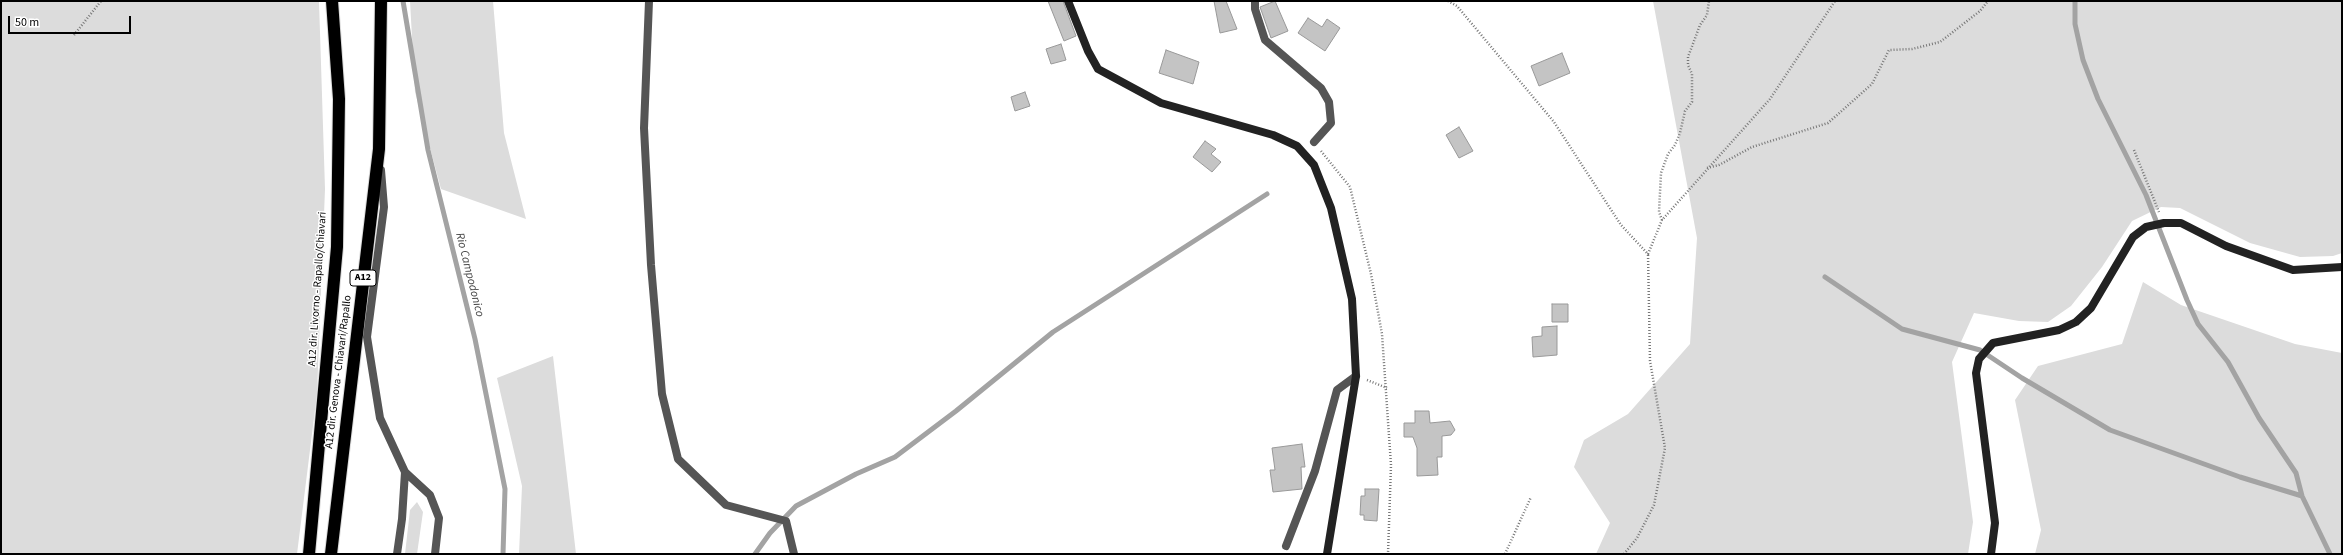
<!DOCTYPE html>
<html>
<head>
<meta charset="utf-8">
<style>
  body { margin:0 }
  #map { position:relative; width:2343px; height:555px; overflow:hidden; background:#fff; font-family:"Source Sans 3",sans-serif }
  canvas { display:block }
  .frame { position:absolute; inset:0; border:2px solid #000; pointer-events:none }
  .scale { position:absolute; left:8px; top:16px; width:123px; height:18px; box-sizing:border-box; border:2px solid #000; border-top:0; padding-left:5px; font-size:12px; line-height:14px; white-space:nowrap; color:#000; -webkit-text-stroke:3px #fff; paint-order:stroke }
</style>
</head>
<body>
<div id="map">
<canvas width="2343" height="555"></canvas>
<div class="frame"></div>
<div class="scale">50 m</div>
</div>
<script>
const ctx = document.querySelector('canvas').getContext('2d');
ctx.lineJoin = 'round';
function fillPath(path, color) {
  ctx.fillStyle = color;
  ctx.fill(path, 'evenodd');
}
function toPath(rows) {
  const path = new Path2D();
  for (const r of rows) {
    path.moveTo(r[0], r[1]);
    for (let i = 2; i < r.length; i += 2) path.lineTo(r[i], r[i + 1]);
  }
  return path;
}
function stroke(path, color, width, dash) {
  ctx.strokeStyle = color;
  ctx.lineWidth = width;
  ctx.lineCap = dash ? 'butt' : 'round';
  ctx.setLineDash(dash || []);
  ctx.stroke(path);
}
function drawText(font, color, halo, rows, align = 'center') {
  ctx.font = font + ' "Source Sans 3",sans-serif';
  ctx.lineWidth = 3;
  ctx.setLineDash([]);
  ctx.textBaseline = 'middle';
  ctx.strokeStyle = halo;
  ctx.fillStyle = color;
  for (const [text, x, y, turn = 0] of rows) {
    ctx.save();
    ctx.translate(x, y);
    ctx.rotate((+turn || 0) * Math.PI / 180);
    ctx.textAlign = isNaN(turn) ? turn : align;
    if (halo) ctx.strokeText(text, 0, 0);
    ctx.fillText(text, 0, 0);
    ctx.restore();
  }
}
fillPath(toPath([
  [1,1,319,1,325,189,317,394,297,554,1,554],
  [410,1,493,1,504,133,526,219,441,189,415,92],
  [1653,1,2342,1,2342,253,2333,256,2300,257,2250,243,2180,208,2161,207,2132,221,2102,267,2071,306,2048,322,2019,321,1974,313,1952,362,1973,522,1968,554,1596,554,1610,523,1574,467,1584,440,1628,414,1690,344,1697,238],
  [2143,282,2181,305,2295,344,2342,353,2342,554,2035,554,2041,530,2015,400,2038,366,2122,344],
  [553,356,576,554,519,554,522,486,497,378],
  [417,502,423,512,417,554,405,554,410,510]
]), '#dcdcdc');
stroke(toPath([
  [403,1,428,150,475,339,505,489,503,554],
  [2075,1,2075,24,2083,60,2098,99,2146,195,2187,300,2198,324,2228,362,2259,418,2296,473,2302,496,2330,554],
  [1825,277,1902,329,1980,350,2022,378,2110,430,2240,477,2302,496],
  [755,554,770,533,796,506,856,474,895,457,956,411,1053,332,1267,194]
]), '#a3a3a3', 5);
const building = toPath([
  [1048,1,1063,1,1076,36,1064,41,1048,1],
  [1214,1,1226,1,1237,29,1220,33,1214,1],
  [1275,1,1288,31,1271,38,1260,7,1275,1],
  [1308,18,1322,27,1327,19,1340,28,1325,51,1298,33,1308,18],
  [1061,44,1066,60,1051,64,1046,49,1061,44],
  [1166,50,1199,62,1193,84,1159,73,1166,50],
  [1562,53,1570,73,1539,86,1531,66,1562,53],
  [1025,92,1030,106,1015,111,1011,97,1025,92],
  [1459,127,1473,151,1459,158,1446,135,1459,127],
  [1205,141,1216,149,1211,154,1221,162,1212,172,1193,157,1205,141],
  [1552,304,1568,304,1568,322,1552,322,1552,304],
  [1557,326,1557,355,1533,357,1532,337,1542,336,1542,327,1557,326],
  [1415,411,1429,411,1430,423,1450,421,1455,430,1451,435,1442,436,1442,457,1437,457,1438,475,1417,476,1417,448,1413,437,1404,437,1404,423,1415,423,1415,411],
  [1302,444,1305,467,1301,467,1302,489,1273,492,1270,470,1275,470,1272,448,1302,444],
  [1365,489,1379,489,1377,521,1364,520,1364,515,1360,515,1361,496,1365,496,1365,489]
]);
fillPath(building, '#c4c4c4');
stroke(building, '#999', 1);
const highway = toPath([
  [309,554,337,247,339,99,332,1],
  [331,554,379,149,381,1]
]);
stroke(highway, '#dbdbdb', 14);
stroke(toPath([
  [1448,1,1457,6,1554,122,1621,225,1648,254,1662,220,1770,99,1835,1],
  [74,35,101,1],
  [2134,150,2159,212],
  [1321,151,1350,187,1371,274,1382,334,1391,465,1388,554],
  [1707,168,1719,165,1752,147,1828,123,1872,84,1889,50,1912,49,1940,42,1980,11,1988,1],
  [1662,220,1659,212,1661,173,1668,154,1675,145,1680,133,1685,111,1692,102,1692,74,1688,65,1688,57,1700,25,1707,15,1709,1],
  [1367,380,1387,388],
  [1505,554,1531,497],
  [1624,554,1637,538,1654,505,1665,448,1650,361,1648,254]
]), '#777', 2.5, [1, 2]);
stroke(toPath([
  [381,170,384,207,367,337,380,418,405,472,430,495,439,518,435,554],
  [397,554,402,519,405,472]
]), '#555', 8);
stroke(toPath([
  [649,1,644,128,651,265,662,394,678,459,726,505,786,521,794,554],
  [1255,1,1255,9,1265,40,1321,88,1329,102,1331,123,1314,142],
  [1286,546,1315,471,1337,390,1356,376]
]), '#555', 8);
stroke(toPath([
  [1068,1,1088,51,1098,69,1161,103,1273,135,1297,146,1314,165,1331,208,1352,299,1356,376,1327,554],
  [1991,554,1995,523,1976,373,1979,359,1993,343,2059,330,2076,322,2091,308,2133,237,2146,227,2164,223,2181,223,2226,246,2293,270,2342,267]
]), '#222', 8);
stroke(highway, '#000', 12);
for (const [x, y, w] of [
  [363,278,26]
]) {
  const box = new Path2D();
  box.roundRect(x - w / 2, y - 8, w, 16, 3);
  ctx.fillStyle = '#fff';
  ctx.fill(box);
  stroke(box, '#000', 1);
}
drawText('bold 10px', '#000', null, [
  ["A12",363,278]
]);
drawText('11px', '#000', '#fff', [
  ["A12 dir. Livorno - Rapallo/Chiavari",318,289,-86],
  ["A12 dir. Genova - Chiavari/Rapallo",339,372,-83]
]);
drawText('italic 12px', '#444', '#fff', [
  ["Rio Campodonico",469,275,76]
]);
</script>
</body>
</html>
